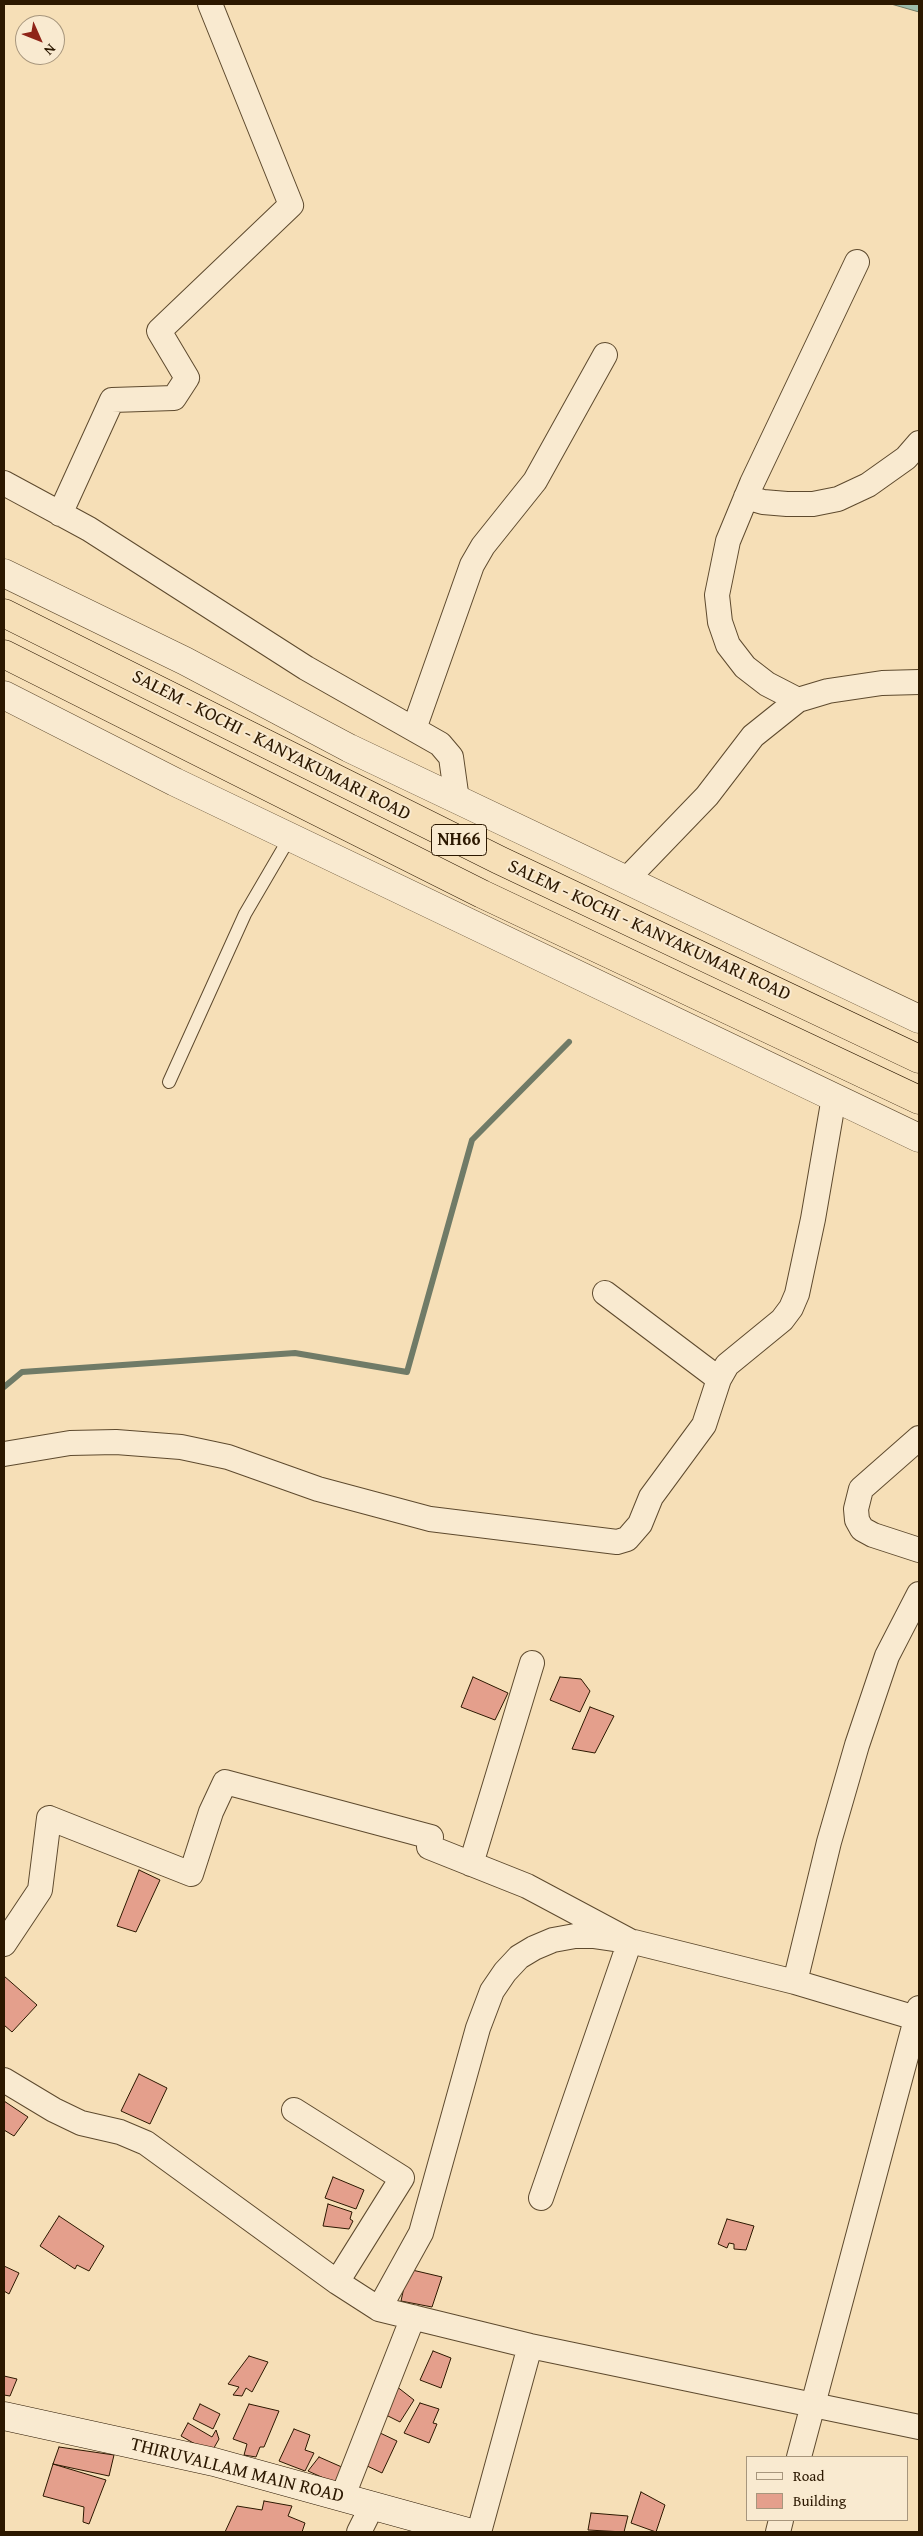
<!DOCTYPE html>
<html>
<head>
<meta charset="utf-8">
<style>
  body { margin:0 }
  #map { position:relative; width:923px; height:2536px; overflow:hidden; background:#f6dfb7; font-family:"Gentium Book Plus",serif }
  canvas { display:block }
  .frame { position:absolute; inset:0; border:5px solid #2c1800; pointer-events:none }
  .legend { position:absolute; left:746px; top:2456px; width:162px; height:65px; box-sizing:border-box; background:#f9ead0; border:1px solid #a7967d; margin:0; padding:6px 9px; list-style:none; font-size:15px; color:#2c1800 }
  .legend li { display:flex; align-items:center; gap:10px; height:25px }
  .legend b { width:25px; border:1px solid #a7967d }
  .north { position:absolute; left:15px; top:15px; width:50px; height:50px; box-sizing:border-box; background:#f9ead0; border:1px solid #a7967d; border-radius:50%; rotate:134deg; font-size:14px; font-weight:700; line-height:20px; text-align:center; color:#2c1800 }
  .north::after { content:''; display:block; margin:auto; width:18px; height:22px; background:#8f2418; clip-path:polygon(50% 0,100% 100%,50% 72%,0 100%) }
</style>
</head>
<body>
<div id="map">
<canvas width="923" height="2536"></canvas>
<div class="frame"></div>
<ul class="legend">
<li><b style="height:6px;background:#f9ead0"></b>Road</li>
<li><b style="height:14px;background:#e49f8c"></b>Building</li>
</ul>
<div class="north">N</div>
</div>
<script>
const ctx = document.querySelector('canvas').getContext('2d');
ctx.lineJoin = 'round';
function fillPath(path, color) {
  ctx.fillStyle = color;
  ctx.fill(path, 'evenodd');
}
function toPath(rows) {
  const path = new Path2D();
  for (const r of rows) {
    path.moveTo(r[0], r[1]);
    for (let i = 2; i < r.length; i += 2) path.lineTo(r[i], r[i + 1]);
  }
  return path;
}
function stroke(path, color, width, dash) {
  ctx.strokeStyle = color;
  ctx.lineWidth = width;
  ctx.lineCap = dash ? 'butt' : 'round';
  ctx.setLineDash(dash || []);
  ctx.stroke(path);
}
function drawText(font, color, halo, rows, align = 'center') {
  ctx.font = font + ' "Gentium Book Plus",serif';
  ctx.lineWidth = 4;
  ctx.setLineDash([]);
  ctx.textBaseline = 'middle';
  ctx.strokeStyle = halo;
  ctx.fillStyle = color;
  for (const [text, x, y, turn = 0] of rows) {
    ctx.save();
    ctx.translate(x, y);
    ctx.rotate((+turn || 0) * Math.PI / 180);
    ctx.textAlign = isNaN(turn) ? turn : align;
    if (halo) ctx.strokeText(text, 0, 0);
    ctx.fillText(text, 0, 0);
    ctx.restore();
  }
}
const water = toPath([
  [891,4,919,4,919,12,891,4]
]);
fillPath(water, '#9dbdac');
stroke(water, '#707b67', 1);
stroke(toPath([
  [4,1387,22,1372,295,1353,407,1372,472,1140,569,1042]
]), '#707b67', 6);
const building = toPath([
  [473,1677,508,1693,495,1720,461,1707,473,1677],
  [560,1677,581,1679,590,1691,580,1712,550,1700,560,1677],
  [590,1707,614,1716,595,1753,572,1749,590,1707],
  [139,1870,160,1880,136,1932,117,1926,139,1870],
  [4,1976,37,2005,12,2032,4,2025,4,1976],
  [139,2074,167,2088,150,2124,121,2111,139,2074],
  [4,2101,28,2117,14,2136,4,2130,4,2101],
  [333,2177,364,2190,356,2209,325,2198,333,2177],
  [328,2204,352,2212,350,2219,353,2221,349,2229,323,2226,328,2204],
  [59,2216,104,2246,89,2271,77,2265,75,2269,40,2246,59,2216],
  [727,2219,754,2226,746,2250,734,2249,734,2244,729,2243,727,2248,718,2244,727,2219],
  [4,2266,19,2273,9,2294,4,2291,4,2266],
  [408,2269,442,2277,432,2307,401,2301,408,2269],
  [433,2351,451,2358,441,2388,420,2380,433,2351],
  [249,2356,268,2362,252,2392,246,2388,242,2396,233,2395,239,2387,228,2384,249,2356],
  [4,2376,17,2379,10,2396,4,2395,4,2376],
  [396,2386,414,2400,400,2422,380,2412,396,2386],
  [420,2403,439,2409,433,2423,437,2424,429,2443,404,2433,420,2403],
  [200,2404,220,2414,213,2429,193,2419,200,2404],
  [249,2404,279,2411,264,2447,260,2447,256,2457,244,2455,247,2444,233,2439,249,2404],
  [188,2423,212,2437,216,2430,219,2439,211,2453,181,2436,188,2423],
  [294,2429,310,2435,305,2450,314,2453,305,2471,279,2461,294,2429],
  [378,2432,397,2441,382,2473,363,2464,378,2432],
  [59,2447,114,2455,109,2476,53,2464,59,2447],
  [319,2457,344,2468,337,2484,308,2471,319,2457],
  [53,2464,106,2480,89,2524,83,2522,84,2507,43,2496,53,2464],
  [641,2492,665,2505,656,2532,631,2523,641,2492],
  [264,2501,292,2506,288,2516,305,2523,302,2532,225,2532,237,2506,262,2510,264,2501],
  [591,2513,628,2516,624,2532,588,2530,591,2513]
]);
fillPath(building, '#e49f8c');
stroke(building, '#2c1800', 1);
const service = toPath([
  [169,1082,245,914,290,837]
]);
const minor = toPath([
  [4,483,89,529,306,668,440,744,451,757,457,800],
  [746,497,763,502,787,504,813,504,838,499,868,485,906,458,919,443],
  [60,514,112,400,174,398,187,378,159,331,291,205,210,4],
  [798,700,767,684,745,667,728,645,720,622,717,595,728,541,752,483,857,262],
  [414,729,472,565,483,546,535,481,605,355],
  [626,880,707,796,753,736,798,700,828,691,882,683,919,682],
  [605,1293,719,1379],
  [919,1438,861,1489,856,1509,857,1520,862,1529,873,1535,919,1550],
  [4,1454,70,1443,116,1442,181,1447,228,1457,318,1489,430,1519,617,1542,627,1539,640,1524,651,1497,704,1425,719,1379,727,1365,782,1320,791,1308,797,1294,813,1219,834,1097],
  [471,1864,532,1663],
  [4,1944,40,1890,49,1818,191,1874,211,1812,225,1782,431,1837,429,1847,527,1886,630,1941,541,2198],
  [795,1982,829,1842,857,1745,887,1656,919,1594],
  [4,2080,54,2110,81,2123,120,2132,146,2143,337,2282,379,2309,421,2233,478,2028,492,1991,505,1972,519,1957,534,1948,553,1940,575,1936,593,1936,634,1942,795,1982,919,2019],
  [294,2110,402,2178,337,2282],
  [379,2309,530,2346,919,2427],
  [799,2457,919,2008],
  [342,2498,413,2317],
  [359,2532,372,2506],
  [479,2532,530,2346],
  [778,2532,781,2520]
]);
const tertiary = toPath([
  [4,573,185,661,349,748,919,1019],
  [4,695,175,782,919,1138]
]);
const secondary = toPath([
  [4,2416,214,2462,468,2532]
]);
const trunk = toPath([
  [4,613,499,860,919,1059],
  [4,654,482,894,919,1100]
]);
stroke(service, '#5e4a2e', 14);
stroke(minor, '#5e4a2e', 26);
stroke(tertiary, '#5e4a2e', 29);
stroke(secondary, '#2c1800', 29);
stroke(trunk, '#2c1800', 29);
stroke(service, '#f9ead0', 12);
stroke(minor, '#f9ead0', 24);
stroke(tertiary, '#f9ead0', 28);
stroke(secondary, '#f9ead0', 28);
stroke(trunk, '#f6dfb7', 28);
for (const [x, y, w] of [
  [459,840,55]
]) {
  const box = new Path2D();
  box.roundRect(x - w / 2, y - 15.5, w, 31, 4);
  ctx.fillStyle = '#f9ead0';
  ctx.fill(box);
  stroke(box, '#2c1800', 1);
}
drawText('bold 18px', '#2c1800', null, [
  ["NH66",459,840]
]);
drawText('19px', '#2c1800', '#f9ead0', [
  ["SALEM - KOCHI - KANYAKUMARI ROAD",271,746,27],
  ["SALEM - KOCHI - KANYAKUMARI ROAD",649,931,25],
  ["THIRUVALLAM MAIN ROAD",237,2471,14]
]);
</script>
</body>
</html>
